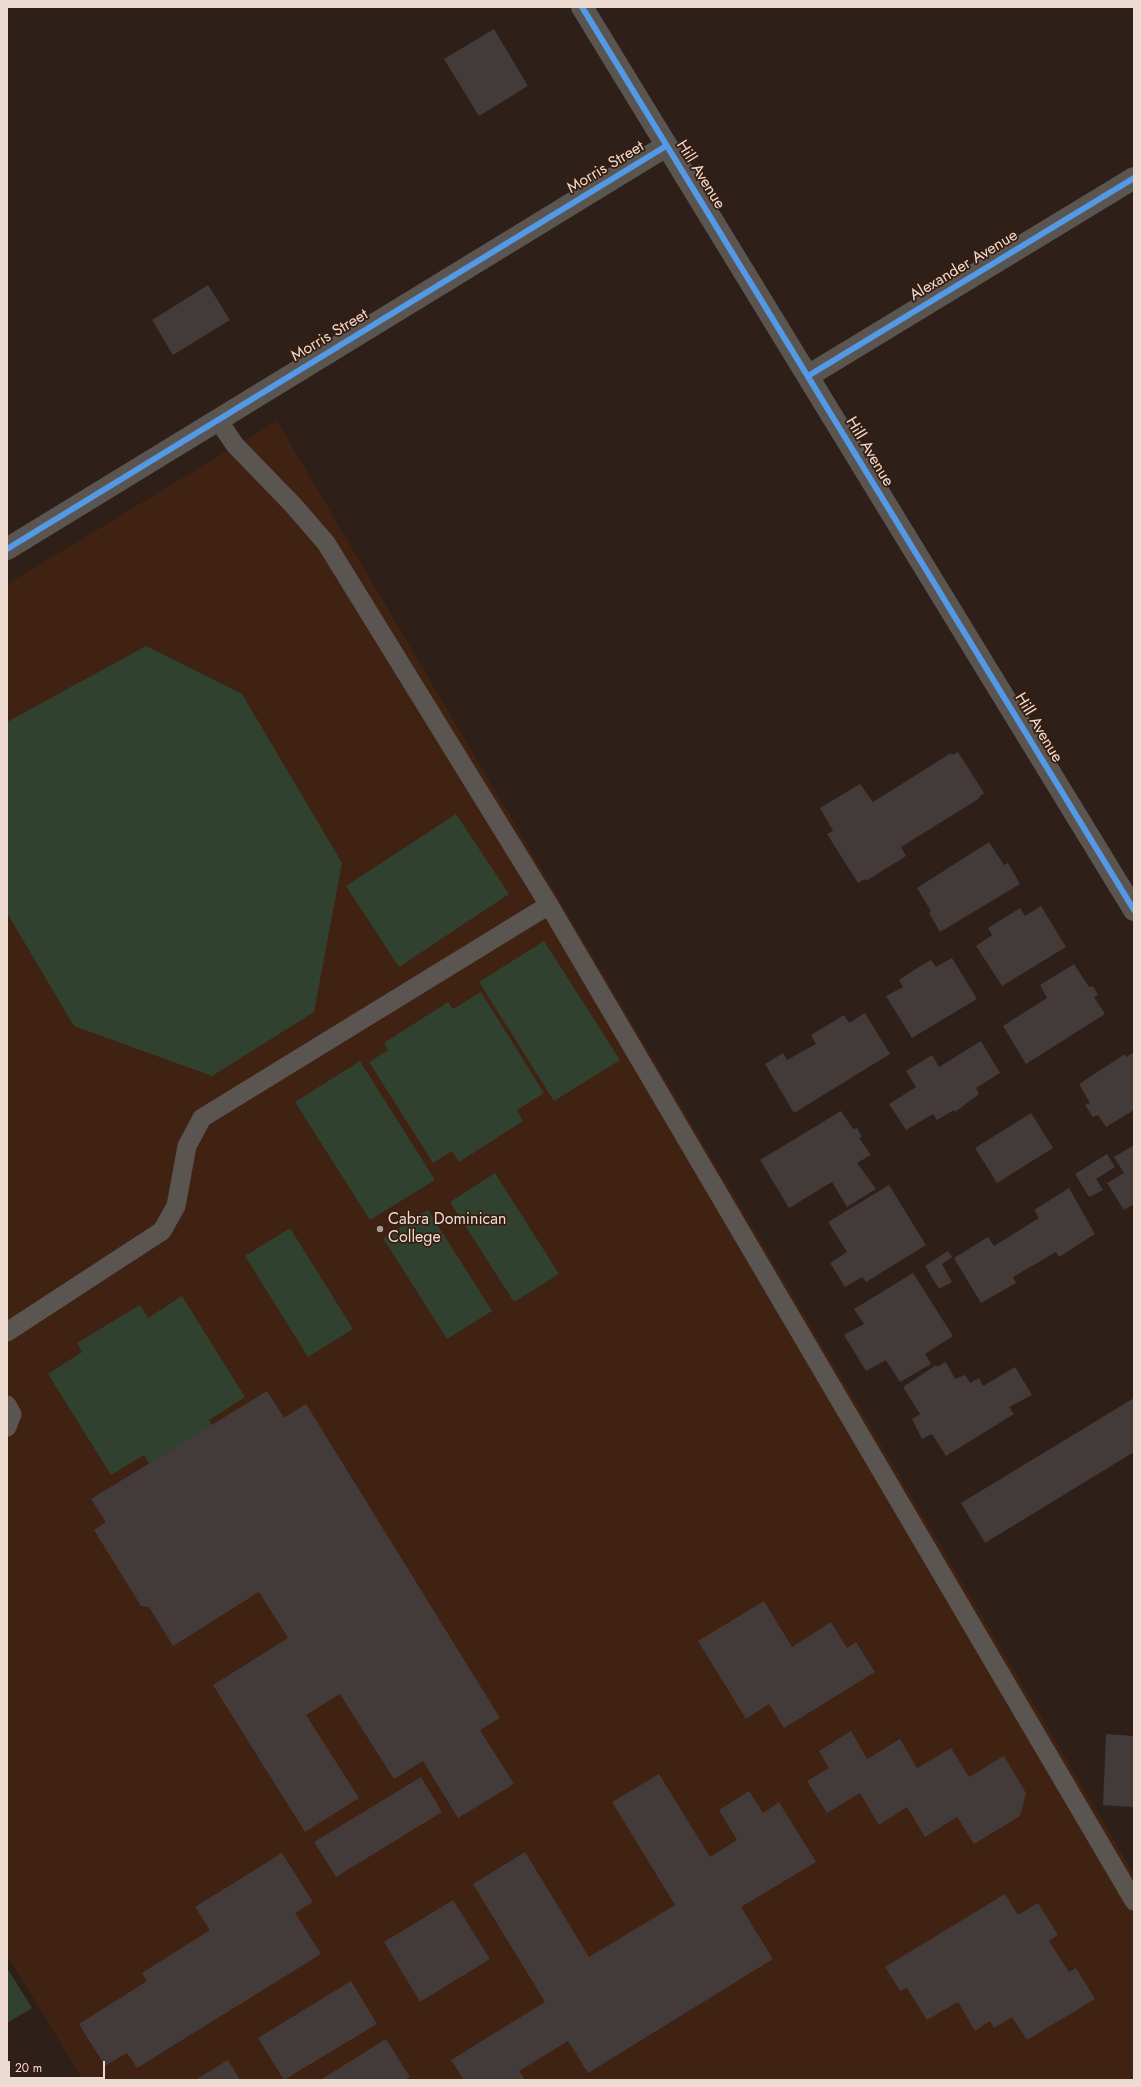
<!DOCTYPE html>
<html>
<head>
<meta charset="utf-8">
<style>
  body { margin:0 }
  #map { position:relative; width:1141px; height:2087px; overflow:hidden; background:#2e2018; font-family:Jost,sans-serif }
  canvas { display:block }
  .frame { position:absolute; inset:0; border:8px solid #eddbd2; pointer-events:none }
  .scale { position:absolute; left:8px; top:2061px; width:97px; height:18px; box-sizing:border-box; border:2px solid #eddbd2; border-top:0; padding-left:5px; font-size:12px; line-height:14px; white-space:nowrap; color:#eddbd2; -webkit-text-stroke:3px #371d0f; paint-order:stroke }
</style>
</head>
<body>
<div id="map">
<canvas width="1141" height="2087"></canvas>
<div class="frame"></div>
<div class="scale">20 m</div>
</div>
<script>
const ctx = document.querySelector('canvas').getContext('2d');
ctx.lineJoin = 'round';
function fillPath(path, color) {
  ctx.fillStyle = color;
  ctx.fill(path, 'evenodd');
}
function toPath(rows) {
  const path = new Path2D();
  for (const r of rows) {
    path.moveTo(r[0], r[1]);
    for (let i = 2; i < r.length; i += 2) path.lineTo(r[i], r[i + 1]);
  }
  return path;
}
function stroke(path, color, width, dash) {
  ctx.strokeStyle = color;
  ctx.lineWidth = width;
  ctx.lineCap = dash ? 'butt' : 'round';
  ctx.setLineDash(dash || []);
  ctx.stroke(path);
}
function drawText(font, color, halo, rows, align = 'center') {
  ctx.font = font + ' Jost,sans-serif';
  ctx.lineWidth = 3.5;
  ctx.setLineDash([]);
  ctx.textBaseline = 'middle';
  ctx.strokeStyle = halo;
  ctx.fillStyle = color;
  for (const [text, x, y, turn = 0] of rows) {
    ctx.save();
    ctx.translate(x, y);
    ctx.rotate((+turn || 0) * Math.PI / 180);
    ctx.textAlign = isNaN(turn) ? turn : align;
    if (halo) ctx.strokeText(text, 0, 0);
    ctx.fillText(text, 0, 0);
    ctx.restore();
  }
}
fillPath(toPath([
  [277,421,1134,1874,1134,2080,83,2080,7,1955,7,584]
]), '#3f2211');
fillPath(toPath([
  [146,646,242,694,342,863,314,1012,212,1076,74,1026,7,913,7,722],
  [456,814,509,894,399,967,346,886],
  [544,941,620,1060,554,1101,479,982],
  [481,992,544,1093,517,1110,523,1121,459,1162,452,1151,433,1163,369,1062,388,1050,384,1043,448,1002,453,1009],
  [360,1061,435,1180,370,1220,295,1102],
  [495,1173,559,1274,514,1302,450,1202],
  [428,1210,492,1311,447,1339,383,1238],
  [290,1228,353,1329,308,1357,245,1256],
  [182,1296,245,1397,209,1420,215,1430,152,1468,144,1455,111,1475,48,1374,82,1352,77,1343,140,1305,148,1318],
  [7,1968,32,2008,7,2023]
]), '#31412f');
fillPath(toPath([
  [494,29,528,86,479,116,444,59],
  [208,285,230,320,173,355,152,320],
  [958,752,984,793,979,797,980,798,901,847,906,856,866,881,865,879,858,883,827,834,833,831,820,808,860,784,873,802,951,753,952,755],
  [989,842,1004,865,1008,863,1020,884,940,932,929,913,931,911,917,888],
  [1041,906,1066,947,1002,986,976,946,992,935,988,928,1020,908,1025,916],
  [952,958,977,999,912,1038,886,996,903,987,899,980,914,970,931,960,936,967],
  [1074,964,1089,987,1093,986,1098,995,1094,997,1105,1014,1026,1064,1003,1026,1047,998,1040,985],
  [865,1013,890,1054,794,1113,765,1064,783,1053,787,1060,816,1044,811,1035,844,1015,849,1023],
  [981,1041,1000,1073,976,1088,979,1094,955,1112,954,1110,937,1120,933,1114,906,1130,889,1104,916,1087,906,1071,932,1055,939,1067],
  [1133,1053,1134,1110,1106,1127,1098,1115,1093,1117,1085,1105,1090,1103,1079,1084,1125,1054,1126,1057],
  [841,1111,853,1129,857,1128,862,1137,859,1138,871,1155,857,1163,876,1189,847,1207,832,1182,789,1208,760,1160],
  [1031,1113,1053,1148,997,1183,975,1148],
  [1134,1145,1134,1204,1124,1210,1107,1183,1124,1173,1114,1157],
  [1107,1154,1115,1167,1096,1179,1103,1190,1089,1197,1075,1174],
  [889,1185,926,1245,866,1282,862,1277,845,1287,830,1263,847,1252,828,1222],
  [1069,1188,1095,1234,1059,1257,1056,1252,1013,1277,1016,1283,981,1303,954,1258,988,1237,994,1246,1039,1218,1034,1210],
  [948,1251,952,1257,942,1264,952,1282,939,1289,925,1266],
  [913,1273,953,1336,925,1354,931,1364,900,1382,886,1360,866,1371,844,1335,864,1324,854,1309],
  [946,1362,955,1379,965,1375,970,1383,979,1378,983,1386,1015,1367,1032,1395,1009,1407,1014,1414,946,1456,932,1434,922,1439,912,1419,920,1414,903,1387,936,1365,937,1367],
  [267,1391,284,1418,306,1404,500,1718,480,1730,514,1784,458,1818,423,1761,394,1779,340,1694,306,1715,359,1798,305,1832,213,1685,288,1638,259,1592,173,1646,149,1607,141,1606,94,1530,106,1522,91,1499],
  [1134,1398,1134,1452,985,1543,961,1503],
  [764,1601,792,1647,831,1622,847,1648,856,1642,875,1672,784,1728,769,1704,746,1719,698,1641],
  [851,1731,867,1759,900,1739,917,1768,951,1748,969,1777,1004,1756,1026,1793,1020,1816,974,1844,957,1817,925,1837,907,1807,879,1825,860,1793,827,1813,807,1781,829,1768,819,1751],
  [1106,1734,1134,1736,1134,1807,1103,1805],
  [659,1774,710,1857,737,1840,719,1810,749,1791,763,1813,779,1802,816,1862,741,1907,773,1959,588,2073,568,2041,519,2071,525,2080,464,2080,451,2060,545,2002,473,1884,525,1852,589,1957,675,1905,612,1802],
  [421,1777,442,1812,336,1877,314,1842],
  [282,1853,313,1902,295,1913,321,1954,137,2068,127,2053,105,2066,79,2024,147,1981,142,1973,210,1930,195,1907],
  [1005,1894,1018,1915,1038,1903,1058,1935,1049,1941,1069,1972,1076,1968,1095,1999,1027,2040,1012,2017,994,2028,990,2021,975,2031,958,2002,927,2020,907,1988,900,1991,885,1967],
  [453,1900,490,1959,420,2002,384,1942],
  [351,1981,377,2024,284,2080,258,2038],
  [386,2039,410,2077,405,2080,320,2080],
  [228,2060,240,2080,195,2080]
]), '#433a3a');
stroke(toPath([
  [218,420,235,445,294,506,326,543,549,905,1134,1901],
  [7,1332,162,1231,176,1206,187,1146,202,1118,549,905],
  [7,1405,12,1414,7,1427]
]), '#5a5551', 19);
stroke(toPath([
  [582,7,1134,910],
  [808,376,1134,178],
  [7,549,666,146]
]), '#5a5551', 22);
stroke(toPath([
  [582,7,1134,910],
  [808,376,1134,178],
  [7,549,666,146]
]), '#5399e6', 6);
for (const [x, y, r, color] of [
  [380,1229,4,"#aa9a91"]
]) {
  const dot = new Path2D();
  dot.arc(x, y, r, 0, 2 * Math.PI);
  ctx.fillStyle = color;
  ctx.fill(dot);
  stroke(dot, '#371d0f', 1.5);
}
drawText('16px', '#eddbd2', '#371d0f', [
  ["Morris Street",606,168,-31],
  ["Hill Avenue",700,175,58],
  ["Alexander Avenue",964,266,-31],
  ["Morris Street",330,336,-31],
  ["Hill Avenue",869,452,59],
  ["Hill Avenue",1038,728,59]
]);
drawText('16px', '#eddbd2', '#371d0f', [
  ["Cabra Dominican",388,1220],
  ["College",388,1238]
], 'left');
</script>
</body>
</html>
